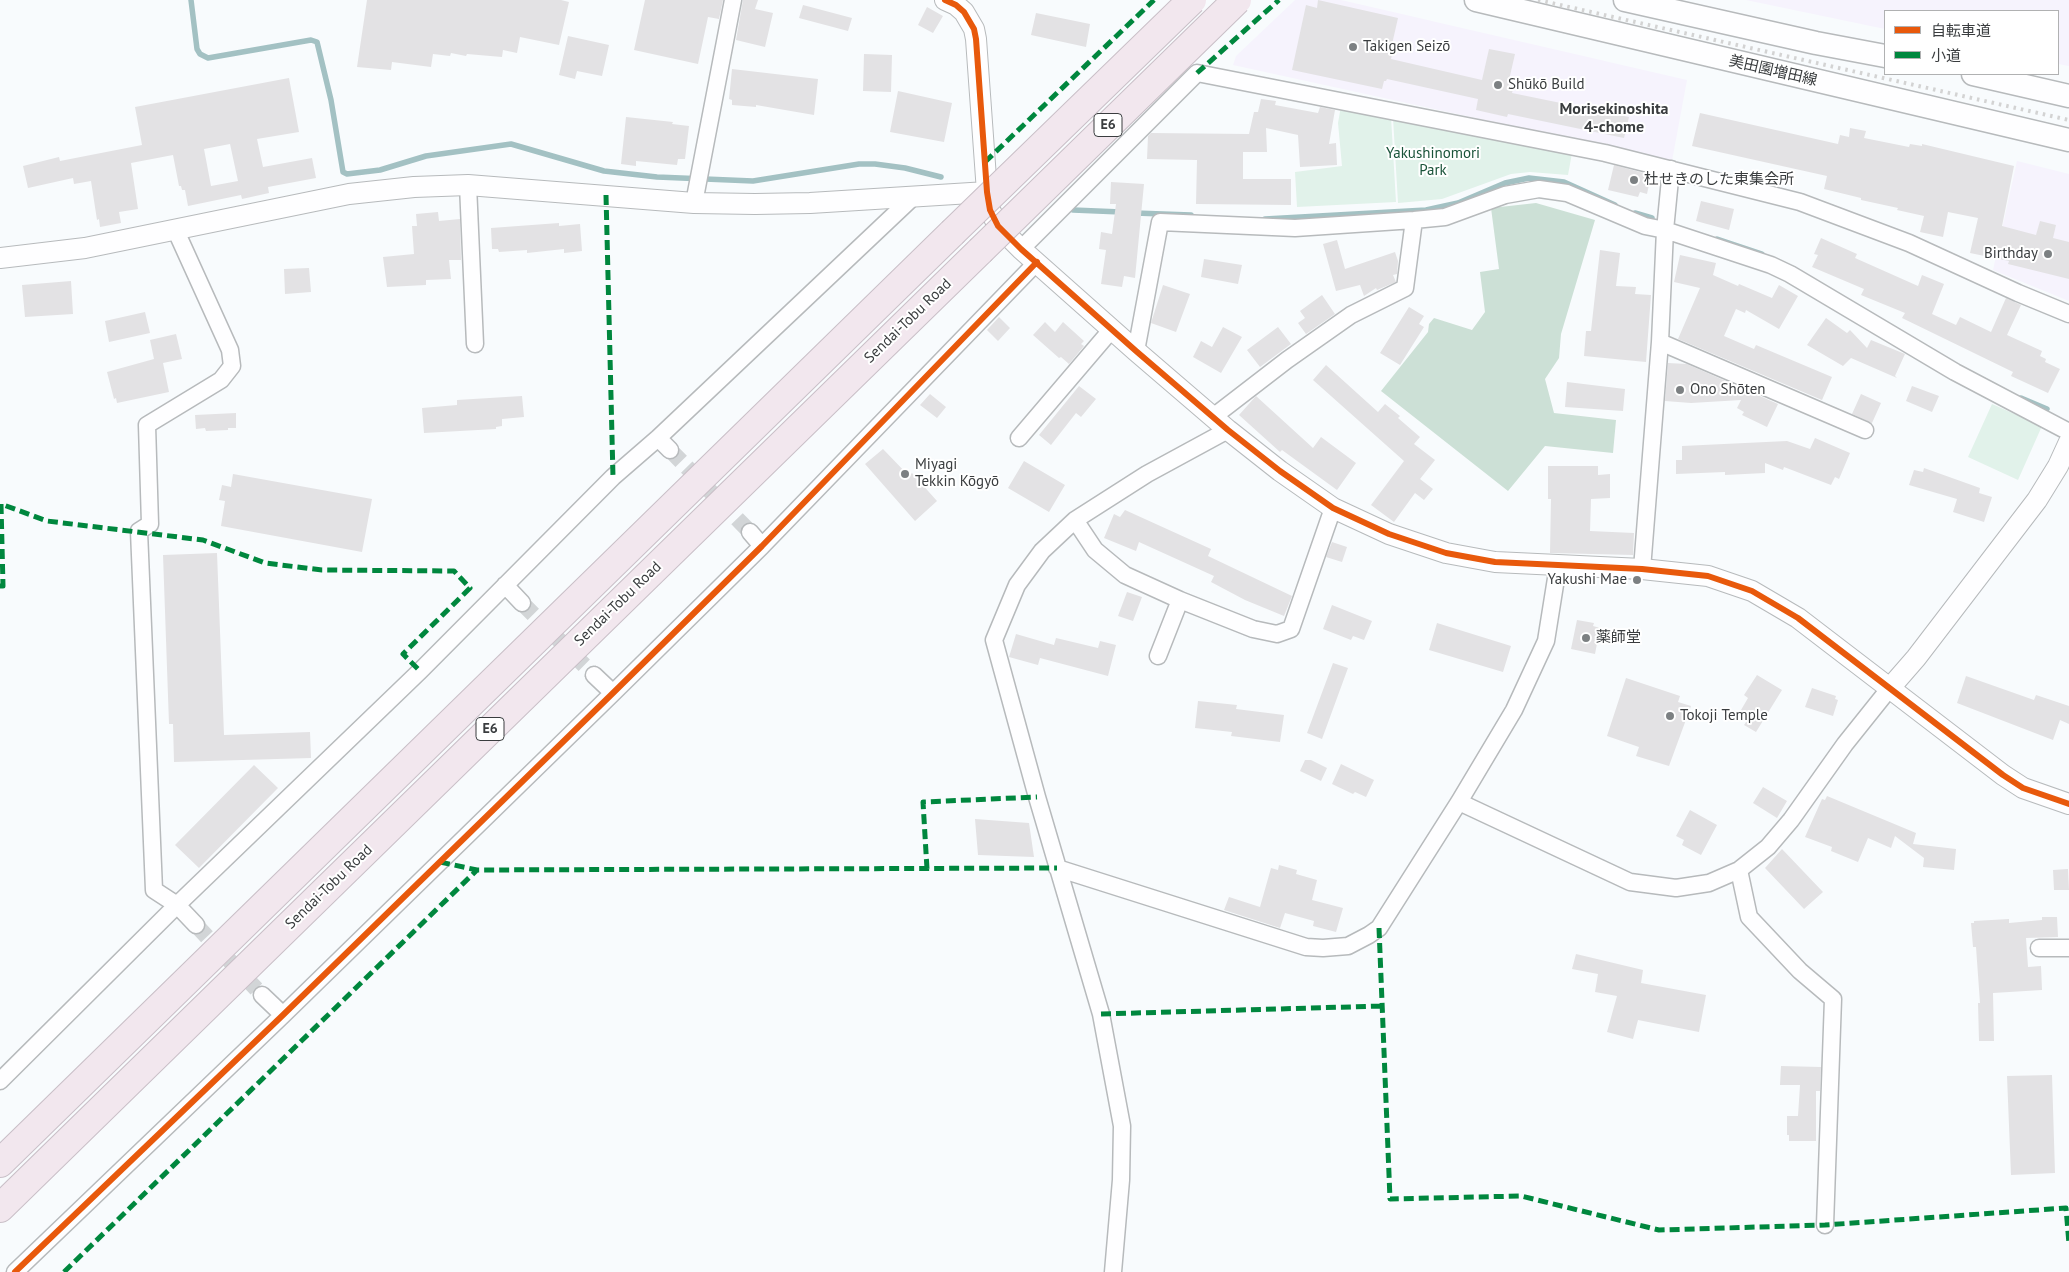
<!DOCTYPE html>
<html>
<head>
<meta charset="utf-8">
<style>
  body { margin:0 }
  #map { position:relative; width:2069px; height:1272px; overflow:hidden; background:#f8fbfd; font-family:"PT Sans","Noto Sans JP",sans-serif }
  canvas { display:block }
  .legend { position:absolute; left:1884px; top:10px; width:175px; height:65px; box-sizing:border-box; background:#fff; border:1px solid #b0b1b2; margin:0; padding:6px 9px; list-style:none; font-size:15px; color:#3a3d3f }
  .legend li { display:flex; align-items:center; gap:10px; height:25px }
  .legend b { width:25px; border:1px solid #b0b1b2 }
</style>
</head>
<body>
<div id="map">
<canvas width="2069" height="1272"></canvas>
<ul class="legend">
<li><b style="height:6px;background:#e8590c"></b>自転車道</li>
<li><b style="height:6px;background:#00873e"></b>小道</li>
</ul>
</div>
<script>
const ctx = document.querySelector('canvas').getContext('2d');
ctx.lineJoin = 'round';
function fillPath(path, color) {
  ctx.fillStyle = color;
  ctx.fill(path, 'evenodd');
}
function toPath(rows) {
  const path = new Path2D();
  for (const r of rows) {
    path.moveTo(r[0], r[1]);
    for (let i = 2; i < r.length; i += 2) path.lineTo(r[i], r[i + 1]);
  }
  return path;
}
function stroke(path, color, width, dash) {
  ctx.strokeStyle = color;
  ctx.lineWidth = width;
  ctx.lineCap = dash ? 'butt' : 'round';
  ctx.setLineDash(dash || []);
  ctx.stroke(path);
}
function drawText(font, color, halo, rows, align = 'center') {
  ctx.font = font + ' "PT Sans","Noto Sans JP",sans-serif';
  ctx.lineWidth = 4;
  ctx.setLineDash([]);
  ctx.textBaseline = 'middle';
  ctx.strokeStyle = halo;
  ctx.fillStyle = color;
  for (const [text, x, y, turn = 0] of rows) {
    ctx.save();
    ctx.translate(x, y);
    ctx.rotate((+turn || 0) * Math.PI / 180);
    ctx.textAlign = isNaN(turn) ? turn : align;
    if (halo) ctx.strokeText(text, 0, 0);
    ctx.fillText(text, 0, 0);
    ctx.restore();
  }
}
fillPath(toPath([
  [1295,0,1341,0,1687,80,1672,161,1233,65,1236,56],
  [1746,0,2069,0,2069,66,2058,64,2058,11,1885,11,1885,29],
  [2017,161,2069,174,2069,301,1993,270]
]), '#f6f3fd');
fillPath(toPath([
  [1341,106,1391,117,1396,202,1297,207,1295,172,1342,166,1338,123],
  [1393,118,1572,153,1568,175,1530,172,1511,174,1442,199,1398,203],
  [1992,404,2042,426,2018,480,1968,457]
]), '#e1f2ea');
fillPath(toPath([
  [1536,203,1595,220,1561,334,1559,358,1545,379,1554,413,1616,420,1613,453,1545,446,1508,491,1381,391,1428,332,1429,324,1434,318,1472,330,1485,312,1480,272,1499,269,1491,208]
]), '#cce0d6');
stroke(toPath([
  [191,0,197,49,200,54,208,58,311,40,317,42,331,100,343,172,347,174,380,170,426,156,511,144,604,171,657,177,753,181,859,164,875,164,905,168,941,177],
  [1073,210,1121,212],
  [1135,213,1191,215],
  [1635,213,1652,218],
  [1265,219,1426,210,1458,203,1505,183,1529,178,1564,182,1615,205],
  [1717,239,1762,254],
  [2021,398,2047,409]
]), '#a3c1c3', 5.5);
fillPath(toPath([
  [367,0,561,0,569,2,559,45,520,37,517,53,503,50,502,57,467,54,466,56,451,53,450,56,433,54,431,67,392,62,391,70,357,67],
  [645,0,723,0,719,19,708,17,698,64,634,50],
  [743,0,758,0,755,9,773,13,765,47,736,40],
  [1318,0,1398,18,1390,53,1392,54,1391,59,1482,80,1489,49,1515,54,1509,80,1515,81,1512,93,1629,117,1624,138,1508,114,1507,117,1476,110,1478,99,1387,79,1386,81,1384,81,1382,89,1292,70,1306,5,1317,8],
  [803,5,852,18,848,31,799,18],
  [927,7,943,16,933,33,918,25],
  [1036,13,1090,24,1086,47,1031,35],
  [568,36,609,45,602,76,577,71,575,79,559,75],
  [864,54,892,55,891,92,863,91],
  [732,69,818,79,814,115,756,105,756,107,732,105,732,100,729,99],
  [289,78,299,132,257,139,263,167,312,158,316,178,268,187,269,193,242,199,241,195,188,206,185,190,182,190,181,186,179,186,173,155,131,163,138,209,119,212,121,223,100,227,99,219,97,220,91,181,74,184,73,178,28,188,23,166,59,157,60,161,142,145,135,107],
  [230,144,238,181,211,186,204,149],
  [898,91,952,103,944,142,890,132],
  [1261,99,1276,101,1275,105,1318,113,1320,107,1335,110,1329,144,1336,143,1337,165,1300,167,1298,135,1266,128,1267,152,1243,152,1243,179,1291,179,1291,205,1196,204,1197,160,1147,159,1148,136,1151,133,1249,134,1254,112,1258,112],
  [1700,113,1838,144,1840,135,1849,137,1850,128,1866,131,1864,138,1909,147,1910,144,1922,146,1922,144,2014,166,2002,226,2036,235,2040,221,2056,225,2053,238,2069,242,2069,279,2008,264,2009,261,1970,253,1978,218,1948,212,1943,237,1920,232,1924,216,1897,210,1898,208,1861,200,1861,198,1824,189,1827,176,1692,146],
  [626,117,673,122,672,124,689,126,685,159,678,159,677,165,636,161,636,166,621,164],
  [1614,165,1651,175,1647,194,1640,192,1638,197,1608,190],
  [1111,182,1144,184,1135,278,1124,276,1122,287,1101,284,1106,250,1099,249,1101,232,1112,234,1116,204,1110,204],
  [1701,201,1734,209,1729,230,1696,221],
  [438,212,439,221,460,219,461,260,449,260,451,279,426,280,426,285,387,287,383,257,414,254,412,226,417,226,416,214],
  [559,223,559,226,580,224,582,251,564,253,564,249,527,253,527,250,499,252,498,249,492,249,491,228],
  [1821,238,1857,254,1855,258,1918,286,1922,275,1944,284,1932,314,1956,325,1960,317,1991,332,2006,298,2021,305,2007,335,2042,351,2040,356,2046,359,2045,362,2060,369,2048,393,2011,376,2013,372,1902,318,1905,313,1861,295,1864,289,1812,267,1818,255,1814,254],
  [1337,240,1345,269,1395,252,1398,261,1397,274,1393,275,1396,282,1377,290,1376,288,1364,296,1360,285,1336,291,1323,244],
  [1600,250,1620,253,1616,286,1636,287,1635,294,1651,295,1646,362,1584,356,1586,331,1591,331],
  [1680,255,1716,263,1713,275,1738,286,1739,284,1772,298,1779,285,1798,296,1779,329,1746,310,1745,313,1736,309,1724,336,1754,349,1756,345,1832,377,1822,400,1678,339,1700,288,1674,282],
  [1204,259,1242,265,1238,284,1201,277],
  [309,268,311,292,285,294,284,269],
  [71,281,73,314,25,317,22,285],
  [1163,285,1190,294,1176,332,1151,323],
  [1322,295,1335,314,1306,334,1298,323,1305,318,1300,311],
  [1409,307,1424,316,1419,324,1424,327,1400,365,1380,353],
  [145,312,150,333,109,342,105,321],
  [999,317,1010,328,998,341,987,330],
  [1826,318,1847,333,1850,330,1867,348,1871,340,1905,354,1895,376,1897,378,1851,358,1843,366,1807,345],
  [1045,322,1055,332,1063,322,1084,341,1081,344,1084,346,1069,364,1061,357,1059,358,1033,335],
  [1223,327,1242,337,1221,373,1193,357,1201,341,1212,347],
  [1278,327,1291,344,1260,367,1247,350],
  [176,334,182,359,163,363,169,392,117,403,116,398,114,399,107,372,154,359,150,340],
  [1668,363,1687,364,1778,404,1767,427,1742,415,1744,412,1737,408,1741,400,1691,403,1665,401],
  [1326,365,1378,412,1385,404,1400,416,1398,418,1420,437,1414,444,1435,460,1420,479,1433,489,1424,500,1415,493,1394,522,1371,505,1404,461,1313,380],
  [1567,382,1625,389,1623,411,1565,407],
  [1079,386,1096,399,1081,417,1076,413,1051,445,1039,435],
  [1912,386,1939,396,1932,412,1906,401],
  [930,394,946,407,937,418,920,405],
  [1861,394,1881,403,1872,423,1852,414],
  [522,396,524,417,502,419,502,426,496,427,496,429,424,433,422,408,457,405,457,400],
  [1256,396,1313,448,1321,437,1356,463,1337,490,1282,450,1280,452,1239,415],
  [236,413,236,428,228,428,228,430,206,431,205,428,196,429,195,415],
  [1815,438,1850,453,1839,479,1835,477,1831,485,1784,467,1783,470,1765,463,1765,473,1725,475,1725,472,1676,474,1676,460,1682,460,1682,446,1787,441,1810,449],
  [883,449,909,476,912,473,937,501,915,521,865,464],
  [1024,461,1065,485,1049,512,1008,488],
  [1548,466,1598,466,1598,475,1610,474,1610,498,1591,499,1590,531,1634,533,1633,555,1550,553,1551,499,1548,499],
  [1924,468,1980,488,1979,493,1992,497,1984,522,1953,512,1957,499,1909,485,1914,470,1923,472],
  [233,474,372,499,362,552,221,526,225,501,219,500,222,485,231,487],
  [1125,510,1211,549,1208,556,1292,596,1284,616,1245,600,1211,582,1214,576,1139,542,1136,551,1104,538,1114,514,1120,517],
  [1332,542,1347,547,1342,562,1326,557],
  [217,553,224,735,310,732,311,758,174,762,173,724,169,724,163,555],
  [1127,592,1142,597,1133,621,1118,616],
  [1332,605,1372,621,1364,640,1353,636,1351,640,1323,629],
  [1577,620,1594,623,1593,626,1600,628,1595,654,1571,649],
  [1437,623,1511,646,1503,672,1429,650],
  [1016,634,1054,645,1056,638,1098,648,1100,641,1116,645,1108,676,1040,658,1038,665,1009,657],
  [1333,663,1348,668,1322,739,1307,733],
  [1757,675,1782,690,1756,732,1744,725,1751,715,1741,710,1748,698,1744,695],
  [1966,676,2034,700,2036,695,2069,706,2069,724,2060,720,2053,740,1957,703],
  [1626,678,1680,696,1678,702,1691,706,1669,766,1636,756,1639,747,1607,736],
  [1812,688,1836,696,1835,699,1838,700,1833,716,1805,707],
  [1198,701,1237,705,1236,709,1284,715,1280,742,1231,736,1232,732,1195,728],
  [1305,760,1311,760,1327,768,1321,781,1300,771],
  [1341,764,1374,780,1366,797,1355,792,1353,794,1332,784],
  [254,765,278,788,199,868,175,845],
  [1763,787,1787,801,1777,818,1753,803],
  [1827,796,1916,833,1913,844,1956,849,1954,870,1923,867,1924,858,1895,836,1891,848,1868,838,1858,862,1831,851,1832,847,1805,837,1822,799,1825,800],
  [1690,810,1717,825,1701,855,1682,845,1684,840,1676,836],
  [975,819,1029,823,1034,857,978,855],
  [1782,849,1823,892,1804,909,1765,868],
  [1279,865,1297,870,1296,874,1317,880,1312,900,1343,908,1336,932,1313,926,1314,921,1285,913,1280,928,1224,910,1229,897,1260,907,1271,868,1278,870],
  [2068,869,2069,890,2054,890,2053,870],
  [2042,917,2057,917,2058,937,2026,938,2028,967,2041,966,2042,990,1993,993,1994,1041,1979,1041,1978,1003,1980,1003,1976,947,1973,947,1971,923,1974,923,1974,921,2009,919,2009,923,2042,920],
  [1576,954,1643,970,1641,983,1706,995,1699,1032,1638,1020,1633,1039,1607,1032,1617,996,1595,992,1598,974,1572,969],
  [1781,1066,1821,1067,1820,1091,1816,1091,1816,1141,1789,1141,1789,1135,1787,1135,1787,1116,1798,1116,1800,1085,1780,1085],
  [2052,1075,2055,1173,2011,1175,2007,1076]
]), '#e3e2e4');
stroke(toPath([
  [670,450,750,532],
  [522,603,594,675],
  [196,925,262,995]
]), '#d2d5d7', 16, [16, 8]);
const minor = toPath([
  [468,185,475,344],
  [694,203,733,0],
  [176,231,230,350,232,366,221,380,147,425,150,524,139,531,154,890,177,905,196,925],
  [1021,249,1197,73,1605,153,1800,202,1909,243,2018,293,2069,314],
  [1660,342,1865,430],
  [1136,351,1160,222,1295,228,1414,220,1445,217,1505,195,1539,189,1567,193,1645,226,1665,230,1771,265,1790,274,1955,372,2069,432],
  [1213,417,1287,360,1351,315,1405,288,1414,220],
  [658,438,670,450],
  [1019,438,1112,329],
  [1075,520,1095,550,1125,575,1180,600,1253,629,1277,634,1291,629,1333,508],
  [750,532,762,546],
  [1642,569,1660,342,1665,230,1671,169],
  [505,585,522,603],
  [1158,656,1180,600],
  [594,675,613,693],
  [1459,802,1630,882,1676,888,1709,883,1739,870,1768,847,1791,820,1845,744,1889,689],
  [1057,868,1306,947,1323,948,1348,946,1369,935,1379,928,1459,802,1514,710,1546,641,1558,566],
  [1739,870,1749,917,1800,971,1833,999,1825,1225],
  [2039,948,2069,948],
  [262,995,283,1015],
  [0,1081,177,905,420,671,613,477,658,438,912,198],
  [15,1272,283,1015,613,693,762,546,1037,262],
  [1113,1272,1121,1180,1122,1126,1101,1014,1037,797,994,640,1017,585,1042,551,1075,520,1147,474,1228,430]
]);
const tertiary = toPath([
  [945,0,956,5,964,12,974,29,976,39,987,192,990,210,998,226,1021,249,1136,351,1228,430,1280,471,1333,508,1389,534,1446,553,1495,562,1642,569,1708,576,1752,591,1798,618,2003,775,2023,788,2069,804],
  [0,258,85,248,349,194,414,187,468,185,694,203,755,204,810,203,987,192],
  [1889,689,1916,658,2037,500,2058,466,2069,442]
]);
const secondary = toPath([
  [1476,0,2069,140],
  [1625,0,1816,43,1885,56],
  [1973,74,2069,96]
]);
const motorway = toPath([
  [0,1163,952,233],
  [0,1208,980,251]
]);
stroke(minor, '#b7babc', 19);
stroke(tertiary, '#b7babc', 22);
stroke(secondary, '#b7babc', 25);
stroke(motorway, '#c9bfc7', 30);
stroke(minor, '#fefeff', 16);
stroke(tertiary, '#fefeff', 20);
stroke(secondary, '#fefeff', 22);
stroke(motorway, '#f2e7ee', 28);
stroke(toPath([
  [1538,0,2069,120]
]), '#d3d3d3', 4, [2.5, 5]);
const motorwayBridge = toPath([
  [952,233,1192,0],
  [980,251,1237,0]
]);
stroke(motorwayBridge, '#c9bfc7', 30, []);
stroke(motorwayBridge, '#f2e7ee', 28);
stroke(toPath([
  [1197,73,1279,0],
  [985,162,1154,0],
  [606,195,613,477],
  [0,586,3,586,1,504,47,521,203,540,265,563,322,570,454,571,470,588,403,654,420,671],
  [440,862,477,870,1057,868],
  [927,869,923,802,1037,797],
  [1379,928,1390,1199,1521,1196,1659,1230,1825,1225,2066,1208,2069,1244],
  [1101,1014,1382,1006],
  [64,1272,477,870]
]), '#00873e', 5, [10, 5]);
stroke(toPath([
  [945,0,956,5,964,12,974,29,976,39,987,192,990,210,998,226,1021,249,1136,351,1228,430,1280,471,1333,508,1389,534,1446,553,1495,562,1642,569,1708,576,1752,591,1798,618,2003,775,2023,788,2069,804],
  [15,1272,283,1015,613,693,762,546,1037,262]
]), '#e8590c', 6);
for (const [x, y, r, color] of [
  [1353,47,5,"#7c8082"],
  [1498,85,5,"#7c8082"],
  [1634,180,5,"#7c8082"],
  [2048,254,5,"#7c8082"],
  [1680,390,5,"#7c8082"],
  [905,474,5,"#7c8082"],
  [1637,580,5,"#7c8082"],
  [1586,638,5,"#7c8082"],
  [1670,716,5,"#7c8082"]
]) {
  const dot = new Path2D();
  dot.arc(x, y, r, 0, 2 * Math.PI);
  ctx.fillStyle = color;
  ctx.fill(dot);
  stroke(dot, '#fff', 2);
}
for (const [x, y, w] of [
  [1108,125,28],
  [490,729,28]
]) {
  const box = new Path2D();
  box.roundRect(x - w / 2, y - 11.5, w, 23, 4);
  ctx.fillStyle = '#fff';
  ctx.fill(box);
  stroke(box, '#3a3d3f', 1);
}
drawText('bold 14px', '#3a3d3f', null, [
  ["E6",1108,125],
  ["E6",490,729]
]);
drawText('15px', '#3a3d3f', '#fff', [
  ["Takigen Seizō",1363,47],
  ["Shūkō Build",1508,85],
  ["杜せきのした東集会所",1644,180],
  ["Birthday",2038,254,"right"],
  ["Ono Shōten",1690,390],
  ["Miyagi",915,465],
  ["Tekkin Kōgyō",915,482],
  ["Yakushi Mae",1627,580,"right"],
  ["薬師堂",1596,638],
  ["Tokoji Temple",1680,716]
], 'left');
drawText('15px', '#3a3d3f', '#fff', [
  ["美田園増田線",1773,71,13],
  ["Sendai-Tobu Road",908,321,-44],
  ["Sendai-Tobu Road",618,604,-44],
  ["Sendai-Tobu Road",329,887,-44]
]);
drawText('15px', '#195339', '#fff', [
  ["Yakushinomori",1433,154],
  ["Park",1433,171]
]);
drawText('bold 16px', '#3a3d3f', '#fff', [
  ["Morisekinoshita",1614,109],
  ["4-chome",1614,127]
]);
</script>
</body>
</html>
